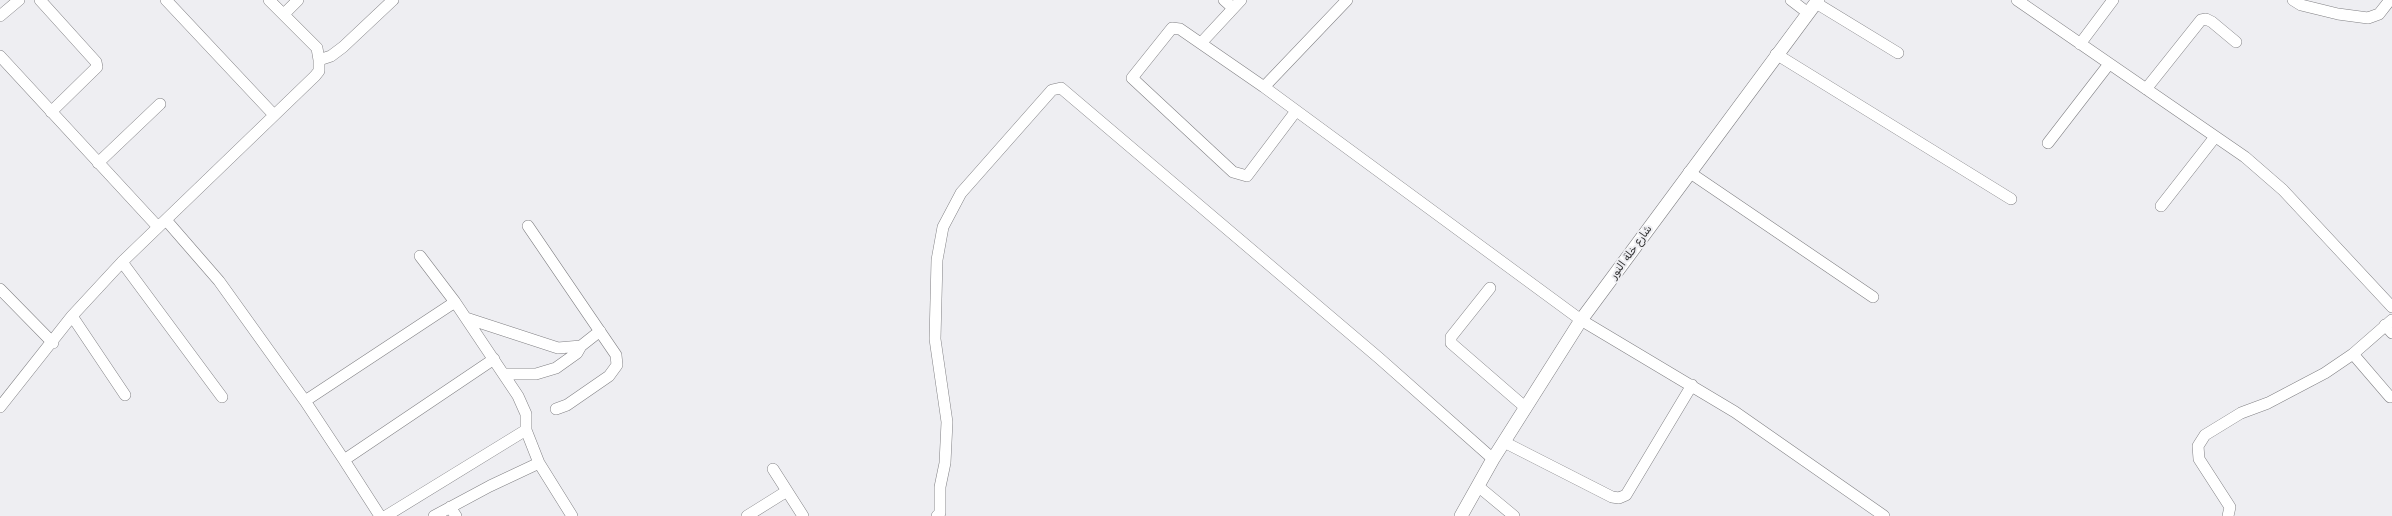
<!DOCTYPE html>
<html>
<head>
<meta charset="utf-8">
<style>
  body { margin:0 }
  canvas { display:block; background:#eeeef2 }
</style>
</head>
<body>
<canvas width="2392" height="516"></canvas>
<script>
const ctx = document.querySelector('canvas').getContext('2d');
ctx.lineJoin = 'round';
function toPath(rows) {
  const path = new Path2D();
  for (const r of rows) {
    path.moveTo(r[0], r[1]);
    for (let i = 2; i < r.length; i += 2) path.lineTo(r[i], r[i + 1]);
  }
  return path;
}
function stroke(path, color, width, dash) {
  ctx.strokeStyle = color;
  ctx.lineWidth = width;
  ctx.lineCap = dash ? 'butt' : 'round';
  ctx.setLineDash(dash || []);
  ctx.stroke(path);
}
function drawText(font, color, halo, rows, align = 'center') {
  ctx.font = font + ' Rubik,"Noto Sans Arabic",sans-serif';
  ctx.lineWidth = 4;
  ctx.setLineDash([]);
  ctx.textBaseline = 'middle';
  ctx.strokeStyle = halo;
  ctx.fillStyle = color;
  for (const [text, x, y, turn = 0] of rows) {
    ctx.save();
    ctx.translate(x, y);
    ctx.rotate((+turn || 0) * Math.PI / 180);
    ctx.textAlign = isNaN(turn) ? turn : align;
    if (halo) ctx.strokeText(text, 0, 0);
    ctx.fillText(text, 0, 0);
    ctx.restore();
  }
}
const minor = toPath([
  [40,0,96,62,97,67,51,112],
  [166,0,274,115],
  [1224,0,1233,8],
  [1791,0,1808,13],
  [2017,0,2245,157,2283,190,2392,307],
  [2293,0,2301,5,2338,14,2368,18,2379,14,2390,0],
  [1816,3,1898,53],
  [284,14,298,0],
  [0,16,19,0],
  [1202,42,1241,0],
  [2080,44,2113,0],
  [1776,54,2011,199],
  [0,56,158,227],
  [319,60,331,56,343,47,393,0],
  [1264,87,1347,0],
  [2146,89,2201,20,2206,19,2212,22,2236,42],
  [1296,111,1247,176,1233,172,1132,78,1172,28,1180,29,1264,87,1581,320,1735,412,1884,516],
  [2048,143,2109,64],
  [98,163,160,104],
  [1689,172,1873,297],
  [2161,206,2215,137],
  [166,220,219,281,305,401,344,460,494,359],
  [528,226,616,355,617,365,609,376,567,405,556,409],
  [420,256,455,302,518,396,526,414,526,430,539,463,572,516],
  [122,262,222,397],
  [1490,288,1451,337,1451,343,1526,408],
  [0,289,53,343],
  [72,316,125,395],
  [466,318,558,348,581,346,600,331],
  [2385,325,2392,333],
  [2353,354,2390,397],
  [504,374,536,374,556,368,577,353,581,346],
  [305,401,455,302],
  [0,407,72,316,122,262,315,76,319,71,319,60,317,48,269,0],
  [1504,442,1612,497,1619,498,1626,495,1692,385],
  [344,460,380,516],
  [773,469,803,516],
  [1479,487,1514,516],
  [450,507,456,516],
  [386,516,526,430],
  [434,516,490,486,539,463],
  [747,516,787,491],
  [937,516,940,513,940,487,945,463,947,422,935,339,937,260,943,227,961,193,1052,90,1061,88,1379,358,1493,459],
  [2228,516,2230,507,2199,459,2198,446,2205,435,2241,413,2268,403,2325,373,2353,354,2392,320]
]);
const tertiary = toPath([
  [1461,516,1493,459,1581,320,1818,0]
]);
stroke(minor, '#818084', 12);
stroke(tertiary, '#818084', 14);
stroke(minor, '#fff', 11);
stroke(tertiary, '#fff', 13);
drawText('11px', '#383839', '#eeeef2', [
  ["شارع خلة النور",1631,252,-54]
]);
</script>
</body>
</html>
